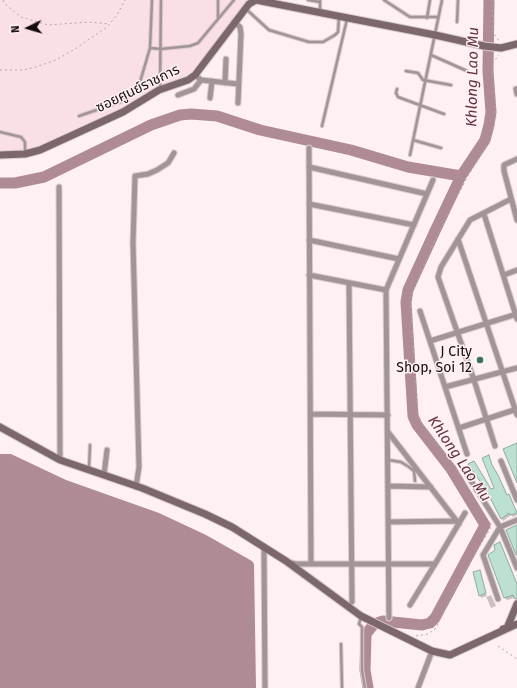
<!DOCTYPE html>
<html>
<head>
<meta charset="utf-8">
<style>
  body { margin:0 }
  #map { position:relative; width:517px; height:688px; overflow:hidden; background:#fef0f3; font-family:"Fira Sans",sans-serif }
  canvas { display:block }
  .north { position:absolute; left:8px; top:8px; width:40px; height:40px; -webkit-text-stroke:3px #fef0f3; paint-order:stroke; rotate:265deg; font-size:11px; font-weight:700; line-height:16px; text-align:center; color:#150b0d }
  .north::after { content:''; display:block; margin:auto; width:14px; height:18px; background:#150b0d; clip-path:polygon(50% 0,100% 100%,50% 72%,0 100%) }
</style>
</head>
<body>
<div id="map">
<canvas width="517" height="688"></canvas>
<div class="north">N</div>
</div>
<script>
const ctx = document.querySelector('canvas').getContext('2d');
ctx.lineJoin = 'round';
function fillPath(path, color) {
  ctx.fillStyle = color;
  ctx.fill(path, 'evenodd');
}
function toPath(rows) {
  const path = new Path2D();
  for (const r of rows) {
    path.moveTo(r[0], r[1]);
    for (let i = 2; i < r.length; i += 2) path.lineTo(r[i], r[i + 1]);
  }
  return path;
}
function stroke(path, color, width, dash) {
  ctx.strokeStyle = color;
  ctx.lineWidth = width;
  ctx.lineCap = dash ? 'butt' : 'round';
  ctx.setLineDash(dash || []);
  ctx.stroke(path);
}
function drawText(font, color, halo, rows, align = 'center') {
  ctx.font = font + ' "Fira Sans","Noto Sans Thai",sans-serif';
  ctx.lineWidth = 3;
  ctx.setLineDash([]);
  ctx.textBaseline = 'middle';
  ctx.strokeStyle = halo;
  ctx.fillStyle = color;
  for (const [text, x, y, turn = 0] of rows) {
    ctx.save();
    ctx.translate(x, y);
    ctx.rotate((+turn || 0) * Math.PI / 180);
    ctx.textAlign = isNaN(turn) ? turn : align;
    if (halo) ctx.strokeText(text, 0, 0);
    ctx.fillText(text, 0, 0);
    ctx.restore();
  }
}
fillPath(toPath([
  [0,0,248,0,192,71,178,82,34,151,14,152,0,151]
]), '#fae0e6');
fillPath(toPath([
  [0,454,11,454,66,480,159,513,206,535,252,561,254,564,256,688,0,688]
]), '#af8b94');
fillPath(toPath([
  [493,468,507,496,510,498,517,515,513,517,511,515,503,521,488,492,496,488],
  [481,574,487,597,491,595,496,606,491,608,486,596,481,598,480,595],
  [517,586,517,597,507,600,505,598]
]), '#0003');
stroke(toPath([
  [0,183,15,183,44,177,151,125,180,115,191,114,217,116,260,130,351,150,408,167,461,176],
  [368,688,365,670,366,634,374,624,383,621,422,625,430,623,435,618,485,525,451,469,417,425,413,416,406,302,408,290,435,231,461,176,485,140,489,125,491,112,488,71,489,0]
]), '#af8b94', 11);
const building = toPath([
  [517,443,517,483,503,449,517,443],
  [489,455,492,465,498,475,507,495,509,494,517,513,510,515,509,513,501,519,486,490,468,464,474,461,491,489,494,488,482,458,489,455],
  [517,525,517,555,516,555,506,530,517,525],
  [500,542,517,584,517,599,515,599,513,595,504,598,488,555,495,550,494,545,500,542],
  [480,570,486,593,479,596,473,572,480,570]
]);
fillPath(building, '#bce1d1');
stroke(building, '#8dac9e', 1);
const lane = toPath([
  [218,0,218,18],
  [308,0,320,2],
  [384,0,410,17,438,17],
  [246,9,269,30,309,42,323,42,335,35,338,32,339,17],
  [320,12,320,0],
  [427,18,430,0],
  [457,22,458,0],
  [150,48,161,49,190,46,198,43,234,0],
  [431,55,467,71],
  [406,71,418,73,423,80,451,85],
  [160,88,161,0],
  [397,89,396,93,398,97,444,114],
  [79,116,123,101,131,95,140,82,150,48,152,0],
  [322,126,347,19],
  [0,132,21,137,25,142,25,153],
  [413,140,441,148],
  [410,155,442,0],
  [388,460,401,462,409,467,414,471,415,481],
  [89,468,90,445],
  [361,617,359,624,362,627,362,670,365,688],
  [341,644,342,688]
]);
const street = toPath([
  [234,22,240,27,241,34,238,103],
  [195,75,201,80,238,84],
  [225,83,226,59],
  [516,89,517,94],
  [178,95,194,89,201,80],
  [210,98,212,81],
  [309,148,311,564],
  [517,159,504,165,504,171,517,220],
  [309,167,427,194],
  [59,187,60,460],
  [309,204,414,225],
  [484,214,517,319],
  [458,239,517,415],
  [309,240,399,259],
  [309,275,386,290],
  [504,275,517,270],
  [349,283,352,602],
  [420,311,467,454],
  [430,341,517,314],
  [445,387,517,368],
  [311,414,388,415],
  [459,428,517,409],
  [388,432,459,524],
  [495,446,474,380,438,277,441,267,470,220,511,199],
  [501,461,517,500],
  [104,475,107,450],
  [468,476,500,527,517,568],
  [388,486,431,487],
  [136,487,139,467,133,243,135,176,148,174,157,170,168,163,174,153],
  [388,522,456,521],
  [264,548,265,688],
  [291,563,296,564,435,564,465,513],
  [498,599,483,555,500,527,517,520],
  [410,605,435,564],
  [389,618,386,290,433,180],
  [418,688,432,651]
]);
const secondary = toPath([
  [256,0,435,35,484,46,501,48,517,44],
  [0,155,25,154,40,150,123,112,159,90,188,80,195,75,249,4,256,0],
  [0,427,60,460,142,488,205,514,232,527,286,561,361,616,432,651,450,655,517,624],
  [503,629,507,628,517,604]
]);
stroke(lane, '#d9cbce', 4.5);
stroke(street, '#d9cbce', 7);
stroke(secondary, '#d9cbce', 9);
stroke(toPath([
  [3,0,5,4,21,17,48,25,89,22,109,24],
  [493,0,493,32,499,41],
  [0,70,23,70,36,67,56,60,75,49,107,27,117,15,125,0],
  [463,478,422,424,418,417,410,298,437,235,468,176,490,140,496,116,492,64,499,55],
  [465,483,472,494],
  [416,636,428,634,436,628,453,591,491,527,491,523],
  [498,646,517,659]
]), '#b3a6a9', 1, [2, 3]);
stroke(lane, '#a39498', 2.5);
stroke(street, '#a39498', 5);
stroke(secondary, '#7b676c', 7);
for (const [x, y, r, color] of [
  [480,360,4,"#36725c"]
]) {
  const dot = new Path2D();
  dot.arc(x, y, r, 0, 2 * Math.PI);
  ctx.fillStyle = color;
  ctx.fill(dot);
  stroke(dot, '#fef0f3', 1.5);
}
drawText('14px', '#150b0d', '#fef0f3', [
  ["ซอยศูนย์ราชการ",138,89,-26]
]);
drawText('14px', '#150b0d', '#fef0f3', [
  ["J City",472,352],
  ["Shop, Soi 12",472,368]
], 'right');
drawText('italic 15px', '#653242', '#fef0f3', [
  ["Khlong Lao Mu",473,77,-89],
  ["Khlong Lao Mu",459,459,56]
]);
</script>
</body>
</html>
